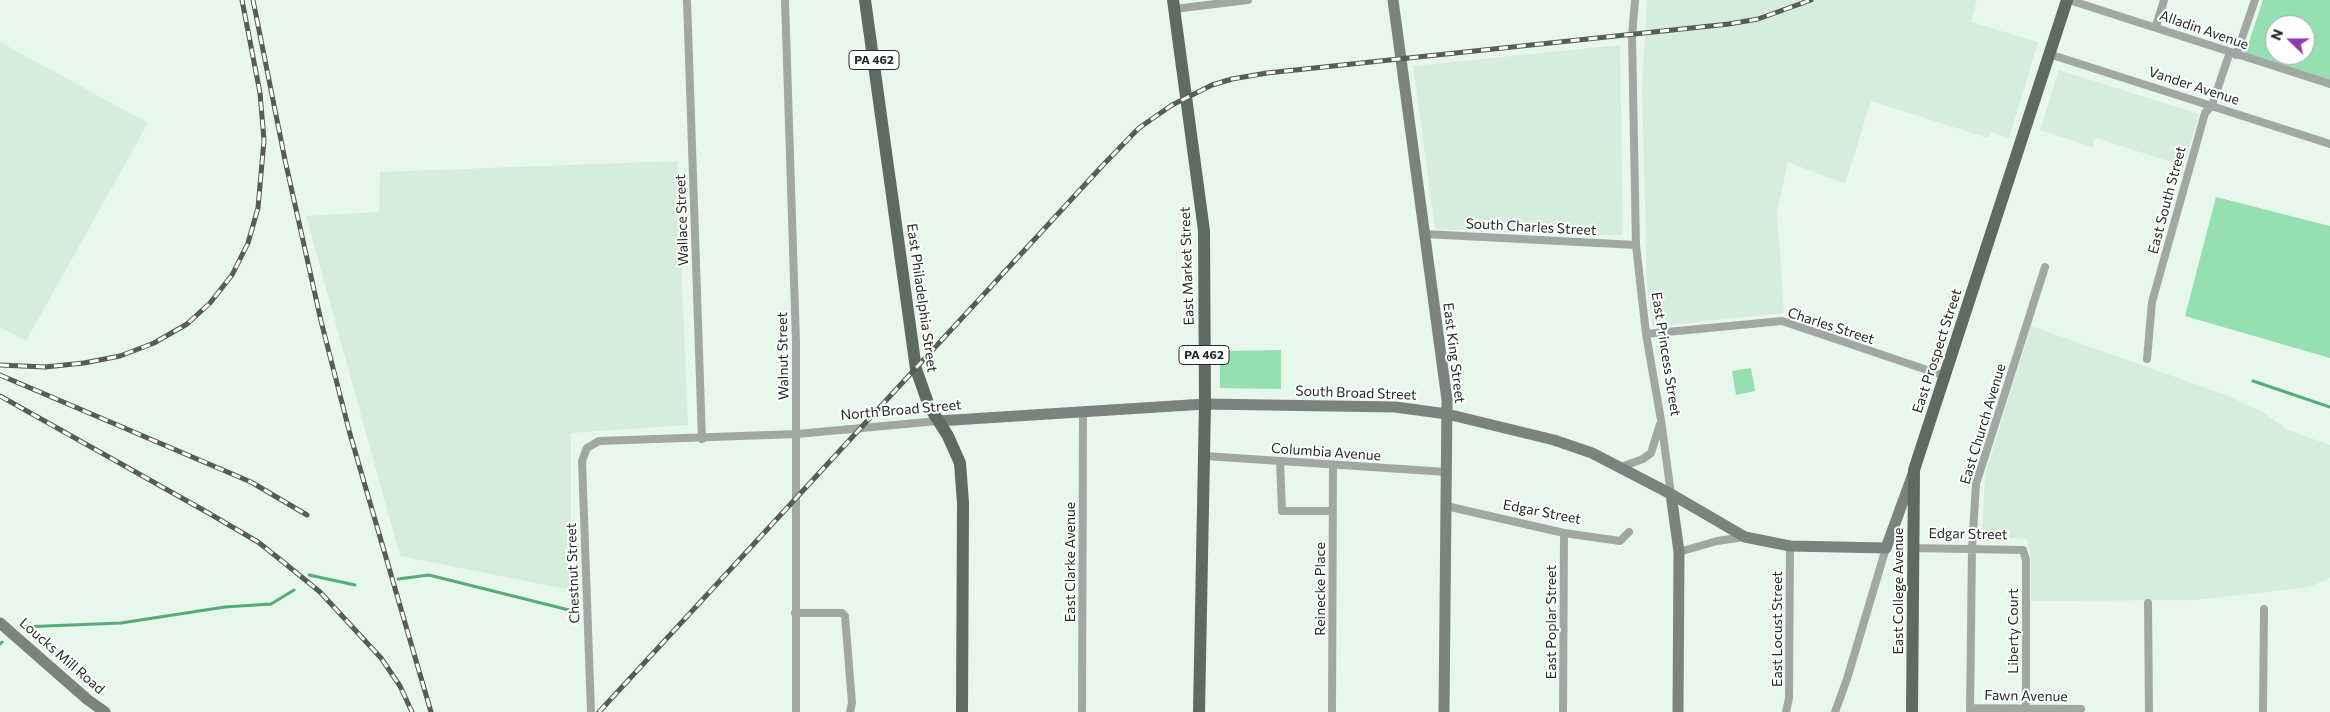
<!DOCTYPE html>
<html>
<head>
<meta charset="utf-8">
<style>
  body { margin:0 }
  #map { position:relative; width:2330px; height:712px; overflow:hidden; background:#e8f7ec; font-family:Commissioner,sans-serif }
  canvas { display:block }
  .north { position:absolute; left:2265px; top:15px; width:50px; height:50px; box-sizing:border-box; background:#fff; border:1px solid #a7a9a8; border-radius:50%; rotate:292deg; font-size:14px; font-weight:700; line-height:20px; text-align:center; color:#232925 }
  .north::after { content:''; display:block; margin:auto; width:18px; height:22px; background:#8e3aa8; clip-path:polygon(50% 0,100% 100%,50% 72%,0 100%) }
</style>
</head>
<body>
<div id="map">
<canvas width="2330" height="712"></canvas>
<div class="north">N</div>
</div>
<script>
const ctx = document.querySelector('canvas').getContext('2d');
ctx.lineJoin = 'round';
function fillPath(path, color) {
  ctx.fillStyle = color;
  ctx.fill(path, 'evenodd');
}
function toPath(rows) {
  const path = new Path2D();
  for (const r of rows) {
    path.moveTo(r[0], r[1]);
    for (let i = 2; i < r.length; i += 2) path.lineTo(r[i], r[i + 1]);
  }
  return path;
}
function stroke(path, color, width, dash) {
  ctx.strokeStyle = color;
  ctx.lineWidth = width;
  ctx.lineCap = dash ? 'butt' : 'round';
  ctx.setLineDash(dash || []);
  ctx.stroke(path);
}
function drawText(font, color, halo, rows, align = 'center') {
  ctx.font = font + ' Commissioner,sans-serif';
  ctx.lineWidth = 4;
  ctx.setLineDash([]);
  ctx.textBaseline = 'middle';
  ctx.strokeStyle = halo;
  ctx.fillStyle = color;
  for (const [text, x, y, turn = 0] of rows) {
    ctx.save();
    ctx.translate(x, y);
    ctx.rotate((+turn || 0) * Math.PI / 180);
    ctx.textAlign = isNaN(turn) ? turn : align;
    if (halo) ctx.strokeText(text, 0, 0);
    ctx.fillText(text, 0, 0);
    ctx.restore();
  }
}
fillPath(toPath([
  [1647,0,1977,0,1971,22,2038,42,2009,138,1991,132,1988,138,1871,101,1845,184,1788,162,1777,211,1784,313,1653,327,1647,284,1642,88],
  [0,42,148,123,26,341,0,327],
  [1620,45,1623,235,1573,235,1435,229,1413,66],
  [2059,70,2199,114,2186,159,2171,162,2096,138,2092,147,2040,130],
  [677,161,688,425,571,433,571,590,400,556,306,216,379,212,380,172],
  [2031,326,2226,395,2264,413,2288,430,2330,445,2330,578,2309,587,2197,600,2031,601,2031,560,2027,539,1982,536,1985,475]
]), '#d6eddd');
fillPath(toPath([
  [2263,0,2330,0,2330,81,2245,54],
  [2275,25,2305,25,2305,55,2275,55],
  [2216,197,2330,226,2330,358,2185,316],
  [1281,350,1281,389,1220,388,1220,351],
  [1751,368,1755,391,1736,395,1732,371]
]), '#95dfb1');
stroke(toPath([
  [2253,381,2330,407],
  [309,575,355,585],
  [398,579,429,575,573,611],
  [21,627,121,623,225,607,271,604,294,590],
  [0,644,2,642]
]), '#55ab79', 3);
stroke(toPath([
  [687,0,702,439],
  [785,0,796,342,796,712],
  [1635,0,1632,36,1636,245,1646,334,1661,420,1671,494],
  [2069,0,2330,84],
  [1174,9,1248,0],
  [2156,26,2164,0],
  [2049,54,2330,144],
  [2236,55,2255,0],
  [1425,234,1636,245],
  [1646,334,1782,321,1945,376],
  [2147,359,2152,302,2205,113,2212,105,2230,52],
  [1205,456,1447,472],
  [1280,461,1282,511,1333,511],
  [1621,467,1643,459,1651,453,1660,424],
  [1446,506,1564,533,1620,541,1629,532],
  [1912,548,2023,550,2026,560,2026,712],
  [1679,552,1717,541,1745,537],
  [2148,603,2149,712],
  [795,613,842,613,845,616,852,703,850,712],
  [1970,708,2081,709],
  [591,712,582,461,587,448,599,441,797,434,938,421],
  [1082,712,1083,412],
  [1332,712,1333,465],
  [1563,712,1564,533],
  [1786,712,1789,698,1790,546],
  [1835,712,1847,679,1886,548],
  [1970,712,1972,549,1976,484,2045,267],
  [2263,712,2264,609]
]), '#a1a8a3', 8);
stroke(toPath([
  [1393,0,1447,400,1444,712],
  [938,421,1205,404,1395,407,1447,414,1554,440,1592,453,1671,494,1745,537,1790,546,1886,548,1913,474],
  [1671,494,1679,552,1678,712],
  [0,623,88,700,105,712]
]), '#7a837d', 11);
stroke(toPath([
  [865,0,916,369,929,406,948,436,960,463,963,503,962,712],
  [1173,0,1204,231,1205,404,1199,712],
  [1912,712,1914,470,2067,0]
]), '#5f6a62', 12);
const rail = toPath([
  [253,0,285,160,321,321,350,434,431,712],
  [0,365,45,367,84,363,120,356,154,343,187,324,210,303,232,275,248,243,258,208,264,140,260,93,242,0],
  [0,375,251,482,307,515],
  [0,396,205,511,258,542,282,561,320,592,381,658,400,686,412,712],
  [599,712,1103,165,1139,128,1172,105,1212,85,1232,79,1267,73,1729,24,1758,19,1811,0]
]);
stroke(rail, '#555d57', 5);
stroke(rail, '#fff', 3, [9]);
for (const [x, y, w] of [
  [874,60,50],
  [1204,355,50]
]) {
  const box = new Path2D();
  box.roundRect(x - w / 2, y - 9.5, w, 19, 4);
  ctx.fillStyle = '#fff';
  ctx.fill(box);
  stroke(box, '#232925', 1);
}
drawText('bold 12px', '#232925', null, [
  ["PA 462",874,60],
  ["PA 462",1204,355]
]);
drawText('14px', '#232925', '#fff', [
  ["Alladin Avenue",2204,30,19],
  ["Vander Avenue",2194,86,18],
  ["East South Street",2167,200,-75],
  ["Wallace Street",682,220,-92],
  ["South Charles Street",1531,227,3],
  ["East Market Street",1187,266,-92],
  ["East Philadelphia Street",922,298,82],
  ["Charles Street",1831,326,18],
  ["East Prospect Street",1937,351,-72],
  ["East King Street",1454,353,83],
  ["East Princess Street",1666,354,81],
  ["Walnut Street",783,356,-91],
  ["South Broad Street",1356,393,2],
  ["North Broad Street",901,410,-5],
  ["East Church Avenue",1983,424,-73],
  ["Columbia Avenue",1326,452,4],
  ["Edgar Street",1542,512,11],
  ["Edgar Street",1968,534,1],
  ["East Clarke Avenue",1070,562,-90],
  ["Chestnut Street",573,573,-92],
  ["Reinecke Place",1320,589,-90],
  ["East College Avenue",1898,591,-90],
  ["East Poplar Street",1551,622,-90],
  ["East Locust Street",1777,629,-90],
  ["Liberty Court",2013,631,-90],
  ["Loucks Mill Road",62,656,41],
  ["Fawn Avenue",2026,696,1]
]);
</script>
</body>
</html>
